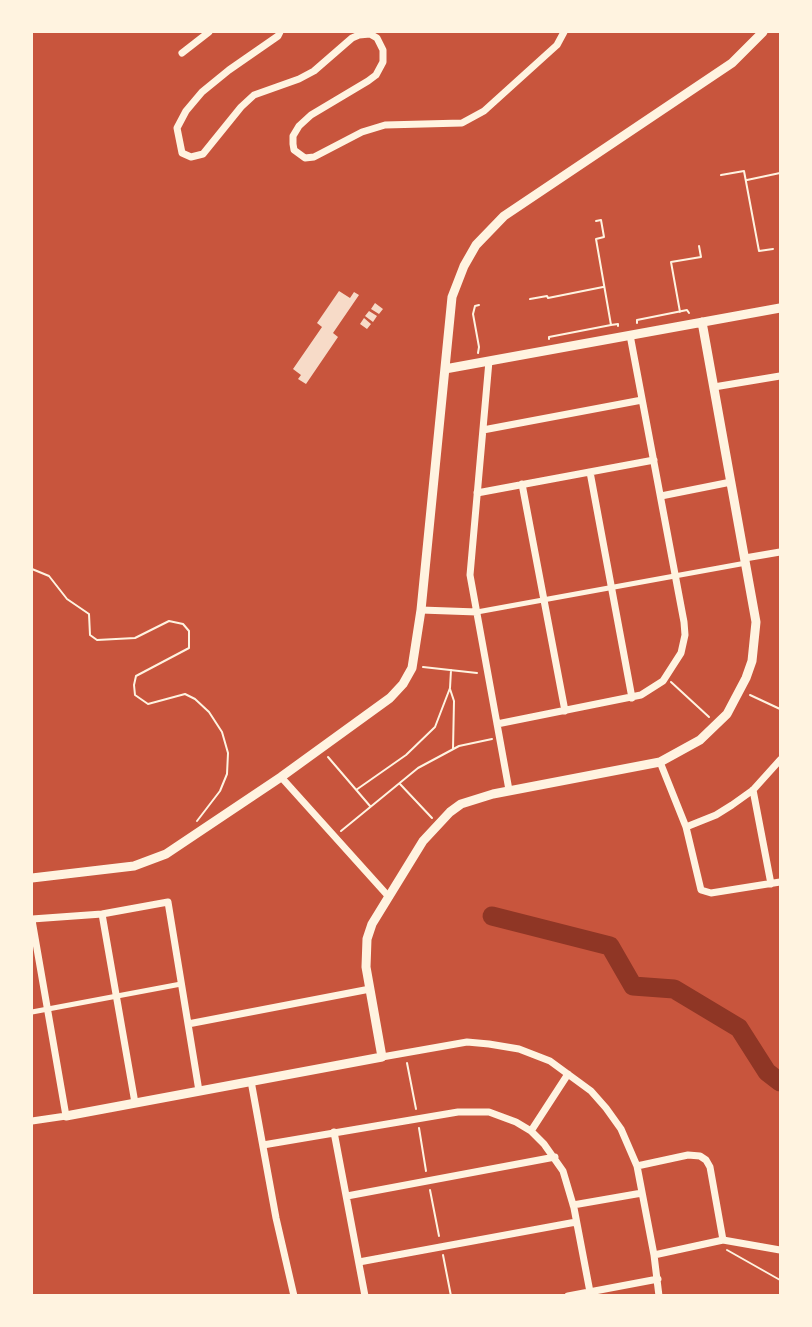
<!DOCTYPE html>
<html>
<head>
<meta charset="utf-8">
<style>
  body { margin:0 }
  #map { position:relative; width:812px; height:1327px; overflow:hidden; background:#c8553d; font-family:"Nunito Sans",sans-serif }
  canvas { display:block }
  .frame { position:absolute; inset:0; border:33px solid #fff3e0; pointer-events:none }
</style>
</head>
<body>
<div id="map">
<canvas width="812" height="1327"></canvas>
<div class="frame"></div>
</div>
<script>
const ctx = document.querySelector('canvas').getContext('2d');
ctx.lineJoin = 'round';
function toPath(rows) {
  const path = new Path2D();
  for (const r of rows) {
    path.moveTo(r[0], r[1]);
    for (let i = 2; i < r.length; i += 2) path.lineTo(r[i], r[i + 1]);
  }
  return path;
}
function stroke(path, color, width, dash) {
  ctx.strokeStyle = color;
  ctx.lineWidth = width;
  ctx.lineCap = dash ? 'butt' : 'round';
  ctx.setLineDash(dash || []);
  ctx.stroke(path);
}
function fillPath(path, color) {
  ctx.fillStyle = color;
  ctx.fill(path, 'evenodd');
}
stroke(toPath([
  [492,916,610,946,633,986,674,989,739,1028,767,1072,780,1082]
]), '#8f3625', 19);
fillPath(toPath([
  [339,291,350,298,354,292,359,295,333,333,338,337,306,384,298,379,301,375,293,369,322,327,317,323],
  [375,303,383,309,379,314,371,309],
  [369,311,377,316,373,322,365,316],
  [364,318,371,324,367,329,360,324]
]), '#f7dbc8');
stroke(toPath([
  [721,175,744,171,759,251,773,249],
  [747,180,780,173],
  [596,221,601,220,604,237,596,239,611,325],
  [530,299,547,296,548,298,603,287],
  [680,312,671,262,701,257,699,246],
  [637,323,637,320,687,310,689,313],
  [549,339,549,337,611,325,618,324,618,326],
  [478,353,479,347,473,314,475,306,479,305],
  [32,569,49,576,67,599,89,614,90,635,97,640,135,638,169,621,183,624,189,631,189,648,136,676,134,685,135,695,148,704,185,694,195,699,209,712,222,732,228,753,227,774,220,791,197,821],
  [423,667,477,673],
  [671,682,709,717],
  [450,689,454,701,453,749],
  [750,695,780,709],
  [328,757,370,806],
  [400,784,432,818],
  [356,790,406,755,435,727,450,688,451,670],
  [341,831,418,768,459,746,492,739],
  [407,1063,416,1109],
  [419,1128,426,1171],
  [430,1190,439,1236],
  [727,1250,780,1280],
  [443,1255,451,1296]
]), '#fff3e0', 2);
stroke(toPath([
  [477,612,746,563],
  [32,1012,181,984]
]), '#fff3e0', 5);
stroke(toPath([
  [280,32,278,36,229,70,202,92,186,111,177,128,182,153,191,157,203,154,241,107,254,95,299,79,314,71,352,38,359,35,370,34,377,38,383,50,383,62,376,75,368,81,311,115,299,126,293,136,293,144,294,150,305,158,314,157,362,132,385,125,462,123,484,111,557,45,564,32],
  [182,53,209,32],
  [489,361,470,575,509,790],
  [714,387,780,376],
  [483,430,642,400],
  [590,472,632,698],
  [522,484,565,711],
  [477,493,654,460],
  [661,496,731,482],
  [745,558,780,552],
  [421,610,477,612],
  [497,724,641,695,663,681,681,653,685,635,684,622,630,335],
  [660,762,686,827,701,890,711,893,780,882],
  [281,777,389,897],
  [753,790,771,884],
  [686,827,716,815,732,805,753,790,780,760],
  [102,914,135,1103],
  [32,919,102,914,168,902,199,1091],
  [32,920,66,1116,32,1121],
  [188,1024,370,989],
  [382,1057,467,1042,489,1044,519,1049,550,1061,591,1091,606,1108,621,1129,637,1166,654,1255,659,1296],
  [251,1081,276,1218,294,1296],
  [531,1131,568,1074],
  [334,1132,365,1296],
  [263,1145,458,1112,489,1112,516,1122,531,1131,544,1144,563,1171,574,1208,590,1292],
  [637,1166,688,1155,700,1156,706,1160,710,1167,723,1240],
  [347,1196,555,1157],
  [573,1205,642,1193],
  [654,1255,723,1240,780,1250],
  [359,1262,576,1222],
  [568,1296,658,1279]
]), '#fff3e0', 7);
stroke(toPath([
  [445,369,780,308],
  [32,878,134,866,166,854,281,777,390,698,403,684,412,668,421,610,452,297,464,266,476,245,504,216,732,63,763,32],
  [66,1116,382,1057,366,967,367,939,372,924,423,841,450,812,461,804,493,794,660,762,700,740,727,714,746,678,752,661,756,622,702,322]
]), '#fff3e0', 9);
</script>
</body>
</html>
